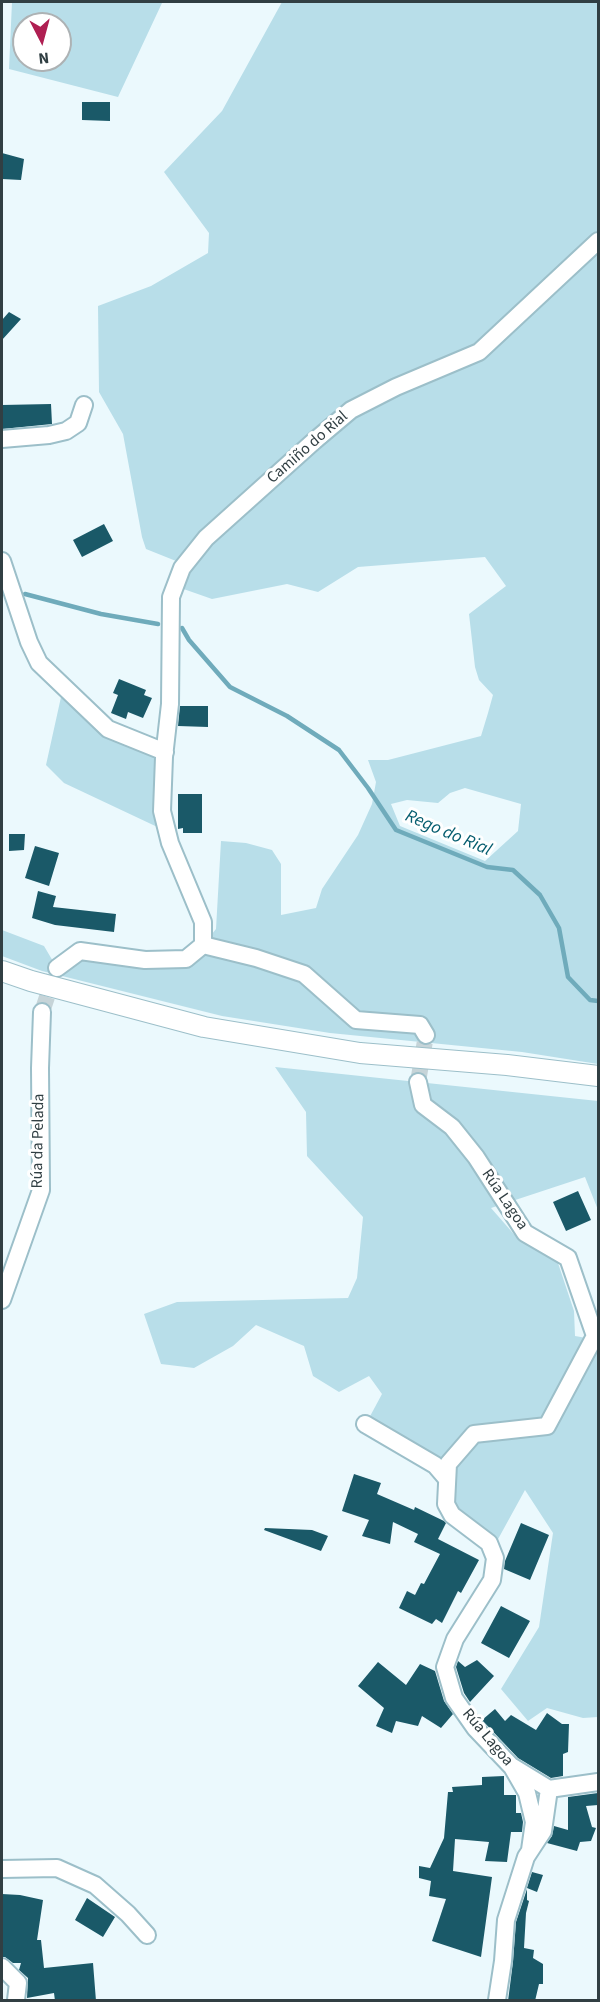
<!DOCTYPE html>
<html>
<head>
<meta charset="utf-8">
<style>
  body { margin:0 }
  #map { position:relative; width:600px; height:2002px; overflow:hidden; background:#ebf9fd; font-family:"Source Sans 3",sans-serif }
  canvas { display:block }
  .frame { position:absolute; inset:0; border:3px solid #313f43; pointer-events:none }
  .north { position:absolute; left:12px; top:12px; width:60px; height:60px; box-sizing:border-box; background:#fff; border:2px solid #adb2b4; border-radius:50%; rotate:174deg; font-size:16px; font-weight:700; line-height:24px; text-align:center; color:#313f43 }
  .north::after { content:''; display:block; margin:auto; width:21px; height:27px; background:#af1f52; clip-path:polygon(50% 0,100% 100%,50% 72%,0 100%) }
</style>
</head>
<body>
<div id="map">
<canvas width="600" height="2002"></canvas>
<div class="frame"></div>
<div class="north">N</div>
</div>
<script>
const ctx = document.querySelector('canvas').getContext('2d');
ctx.lineJoin = 'round';
function fillPath(path, color) {
  ctx.fillStyle = color;
  ctx.fill(path, 'evenodd');
}
function toPath(rows) {
  const path = new Path2D();
  for (const r of rows) {
    path.moveTo(r[0], r[1]);
    for (let i = 2; i < r.length; i += 2) path.lineTo(r[i], r[i + 1]);
  }
  return path;
}
function stroke(path, color, width, dash) {
  ctx.strokeStyle = color;
  ctx.lineWidth = width;
  ctx.lineCap = dash ? 'butt' : 'round';
  ctx.setLineDash(dash || []);
  ctx.stroke(path);
}
function drawText(font, color, halo, rows, align = 'center') {
  ctx.font = font + ' "Source Sans 3",sans-serif';
  ctx.lineWidth = 6;
  ctx.setLineDash([]);
  ctx.textBaseline = 'middle';
  ctx.strokeStyle = halo;
  ctx.fillStyle = color;
  for (const [text, x, y, turn = 0] of rows) {
    ctx.save();
    ctx.translate(x, y);
    ctx.rotate((+turn || 0) * Math.PI / 180);
    ctx.textAlign = isNaN(turn) ? turn : align;
    if (halo) ctx.strokeText(text, 0, 0);
    ctx.fillText(text, 0, 0);
    ctx.restore();
  }
}
fillPath(toPath([
  [12,2,156,2,162,3,118,97,9,69],
  [24,24,60,24,60,60,24,60],
  [282,2,598,2,598,1064,522,1052,330,1033,222,1016,42,971,2,956,2,930,44,946,57,968,80,951,186,959,203,945,216,929,221,841,246,843,272,850,281,864,281,915,316,908,322,889,358,835,372,804,376,782,368,760,388,760,481,736,488,713,493,695,479,680,475,667,469,614,506,586,485,557,358,567,318,592,287,584,212,599,175,586,176,561,146,549,142,537,123,434,99,392,98,306,151,286,208,253,209,233,164,172,222,111],
  [465,788,521,804,518,831,485,861,400,826,391,804,407,800,438,803,450,793],
  [63,688,108,729,165,752,168,832,64,783,46,765],
  [275,1067,598,1101,598,1210,585,1177,491,1208,519,1240,558,1263,574,1311,575,1336,598,1340,598,1717,583,1718,547,1708,528,1721,501,1689,539,1627,553,1533,525,1490,497,1541,454,1506,448,1464,368,1420,382,1394,369,1376,339,1392,313,1376,304,1346,256,1325,233,1346,194,1368,161,1364,144,1314,177,1302,348,1298,357,1278,363,1217,307,1156,306,1112]
]), '#b8dee9');
stroke(toPath([
  [25,594,101,614,158,624],
  [182,628,189,640,230,687,287,716,339,750,368,788,396,830,487,867,513,870,540,895,559,928,568,977,590,1000,598,1001]
]), '#6fabbb', 4.5);
fillPath(toPath([
  [82,102,110,102,110,121,82,120],
  [2,153,24,159,21,180,2,179],
  [9,312,21,319,2,340,2,320],
  [51,404,52,424,2,429,2,405],
  [104,524,113,541,82,557,73,540],
  [119,679,146,690,144,695,152,698,143,718,128,712,126,719,111,713,118,695,113,693],
  [180,706,208,706,208,727,178,726],
  [178,794,202,794,202,833,183,833,183,828,178,829],
  [9,834,25,834,24,850,9,851],
  [35,846,59,853,49,886,25,878],
  [38,891,56,896,53,907,116,914,114,932,55,925,32,918],
  [578,1191,591,1220,566,1231,553,1202],
  [354,1474,381,1483,377,1494,414,1510,415,1507,444,1521,446,1523,438,1539,479,1560,461,1593,458,1591,442,1623,436,1619,432,1624,399,1608,407,1591,415,1595,421,1583,424,1584,440,1554,414,1542,418,1534,393,1522,390,1544,362,1536,369,1520,342,1511],
  [521,1523,549,1535,530,1580,504,1569,505,1561],
  [265,1528,312,1530,328,1536,321,1551,264,1530],
  [501,1606,530,1621,509,1658,481,1643],
  [477,1660,494,1676,470,1702,464,1693,456,1667,458,1661,465,1667],
  [378,1662,406,1685,420,1664,435,1671,444,1701,453,1714,441,1728,422,1716,418,1726,396,1721,392,1733,376,1726,384,1708,358,1686],
  [495,1709,505,1721,511,1715,536,1730,547,1713,562,1724,569,1724,568,1752,563,1754,563,1776,551,1778,518,1758,482,1720],
  [504,1776,504,1795,516,1795,516,1813,521,1813,523,1822,522,1832,511,1832,507,1862,485,1861,489,1842,455,1839,453,1871,492,1877,481,1957,432,1941,446,1899,429,1896,431,1881,419,1878,419,1866,430,1868,444,1838,448,1792,453,1792,452,1787,482,1785,482,1777],
  [598,1793,598,1805,586,1806,592,1827,596,1828,591,1841,580,1842,577,1851,547,1843,552,1836,554,1826,568,1830,568,1797],
  [532,1872,543,1875,537,1892,527,1888],
  [527,1889,527,1900,529,1901,526,1913,524,1948,534,1950,533,1958,543,1964,543,1984,539,1984,535,2001,508,2001,513,1962,516,1922],
  [2,1894,20,1895,43,1900,37,1940,41,1940,44,1968,93,1963,96,2001,55,2001,54,1993,27,1998,28,1978,19,1970,21,1963,13,1963,5,1957,2,1957],
  [87,1898,115,1917,103,1937,75,1920]
]), '#1a5968');
stroke(toPath([
  [42,1012,54,976],
  [418,1082,426,1035]
]), '#c6d4d8', 16, [16, 8]);
const minor = toPath([
  [2,439,49,435,66,431,78,423,84,405],
  [2,561,29,642,39,663,108,729,165,752],
  [203,945,203,922,170,843,162,811,164,757,170,704,171,597,182,568,206,538,313,442,351,410,396,387,479,352,598,241],
  [57,968,80,951,145,960,186,959,203,945,256,958,304,974,356,1020,420,1025,426,1035],
  [418,1082,423,1105,452,1127,476,1157,525,1233,568,1258,595,1336,547,1426,474,1434,448,1464,446,1504,452,1515,489,1543,495,1558,492,1580,455,1639,445,1667,454,1698,475,1728,512,1767,527,1793,534,1822,530,1850],
  [2,1300,41,1190,40,1068,42,1012],
  [365,1424,435,1465,447,1479],
  [513,1767,549,1789,598,1782],
  [2,1869,57,1868,95,1885,128,1914,147,1935],
  [2,1967,18,1983,16,2000],
  [497,2000,503,1961,506,1920,526,1857,543,1831,549,1789]
]);
const major = toPath([
  [2,971,31,981,204,1027,360,1053,507,1065,598,1076]
]);
stroke(minor, '#9cbfc9', 20);
stroke(major, '#9cbfc9', 22);
stroke(minor, '#fff', 16);
stroke(major, '#fff', 20);
drawText('16px', '#313f43', '#fff', [
  ["Camiño do Rial",308,448,-41],
  ["Rúa da Pelada",39,1141,-89],
  ["Rúa Lagoa",504,1200,56],
  ["Rúa Lagoa",487,1738,50]
]);
drawText('italic 18px', '#065d6f', '#fff', [
  ["Rego do Rial",448,834,23]
]);
</script>
</body>
</html>
